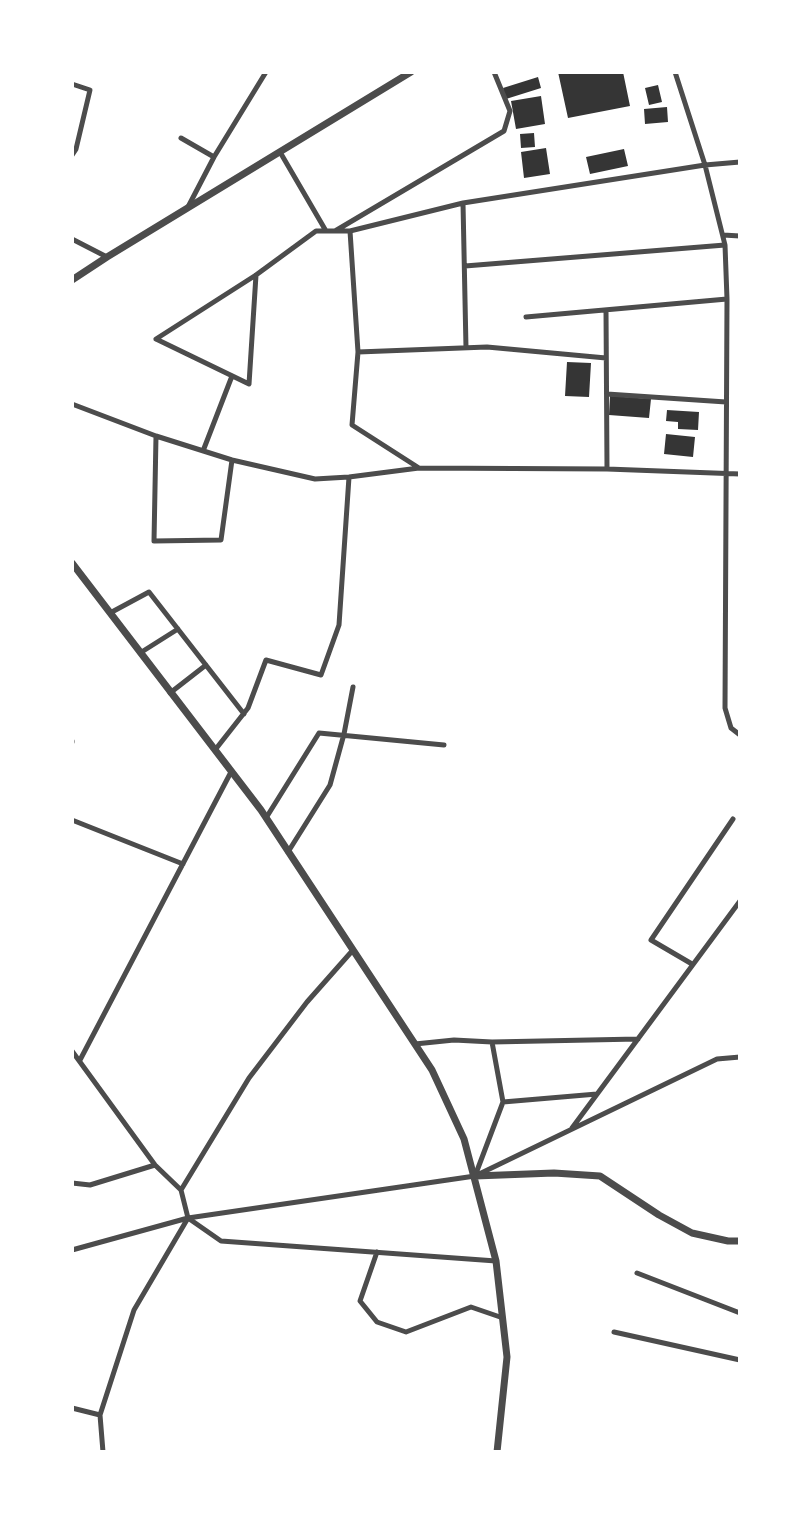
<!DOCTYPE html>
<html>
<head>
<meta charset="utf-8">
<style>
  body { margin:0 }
  #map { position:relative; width:812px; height:1524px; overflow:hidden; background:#fff; font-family:"Public Sans",sans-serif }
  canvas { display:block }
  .frame { position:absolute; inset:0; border:74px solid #fff; pointer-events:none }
</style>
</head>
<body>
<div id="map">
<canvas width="812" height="1524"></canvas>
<div class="frame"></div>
</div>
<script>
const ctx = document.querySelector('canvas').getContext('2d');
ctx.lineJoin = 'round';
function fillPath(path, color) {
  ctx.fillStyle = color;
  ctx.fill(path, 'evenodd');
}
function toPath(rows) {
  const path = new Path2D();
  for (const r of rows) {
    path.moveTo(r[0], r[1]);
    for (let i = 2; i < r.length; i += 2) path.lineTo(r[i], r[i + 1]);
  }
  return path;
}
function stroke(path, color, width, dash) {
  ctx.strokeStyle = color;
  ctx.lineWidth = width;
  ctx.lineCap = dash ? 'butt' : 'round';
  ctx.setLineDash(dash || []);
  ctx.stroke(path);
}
fillPath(toPath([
  [558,72,623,72,630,106,568,118],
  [538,77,541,88,506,99,503,88],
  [658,85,662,102,649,105,645,88],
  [541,96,545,124,516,129,511,101],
  [667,107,668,122,645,124,644,109],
  [534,133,535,147,521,148,520,134],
  [546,148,550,174,524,178,521,152],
  [624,149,628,166,590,174,586,157],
  [567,362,591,363,589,397,565,396],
  [610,396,651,399,649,418,609,415],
  [667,410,699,412,698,430,678,429,678,422,666,421],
  [666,434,695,437,693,457,664,454]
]), '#353535');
stroke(toPath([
  [675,72,705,165,725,245,727,299,725,708,731,728,740,735],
  [72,84,90,90,76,149,72,155],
  [181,138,214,157],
  [280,152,326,231],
  [463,203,466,348],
  [188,207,214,157,266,72],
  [335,231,504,131,510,111,494,72],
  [350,231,358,352,352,425,419,468],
  [723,235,740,236],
  [72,239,107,257],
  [465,266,725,245],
  [606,310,607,469],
  [526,317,727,299],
  [156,339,256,275,316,231,350,231,463,203,705,165,740,162],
  [156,339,249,384,256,275],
  [358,352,487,347,606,358],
  [607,394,726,402],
  [72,404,156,436,232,460,315,479,349,477,419,468,607,469,740,474],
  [156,436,154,541,221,540,232,460],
  [203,451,232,376],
  [110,613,149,592,244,714],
  [140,653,178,629],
  [170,693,206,665],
  [72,741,72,742],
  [215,750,248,708,266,660,321,675,339,625,349,477],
  [266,818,319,733,444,745],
  [72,820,183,864],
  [288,852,330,785,344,734,353,687],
  [692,964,651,940,733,819],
  [415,1044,454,1040,492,1042,638,1039],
  [72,1051,155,1165,181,1190,188,1218,221,1241,496,1261],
  [80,1060,231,772],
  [503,1102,597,1094],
  [572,1128,740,901],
  [475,1176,503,1102,492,1042],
  [72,1183,90,1185,155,1165],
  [181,1190,249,1078,307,1002,353,950],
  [72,1250,188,1218,475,1176,717,1059,740,1057],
  [377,1252,360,1301,377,1322,406,1332,471,1307,503,1318],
  [637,1273,740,1313],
  [614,1332,740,1360],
  [72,1408,100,1415],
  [103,1452,100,1415,134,1310,188,1218]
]), '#4c4c4c', 5);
stroke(toPath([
  [72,280,107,257,411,72],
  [72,563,261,810,432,1070,464,1139,496,1261,507,1357,497,1452],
  [475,1176,554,1173,600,1176,659,1215,692,1233,728,1241,740,1241]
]), '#4c4c4c', 7);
</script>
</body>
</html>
